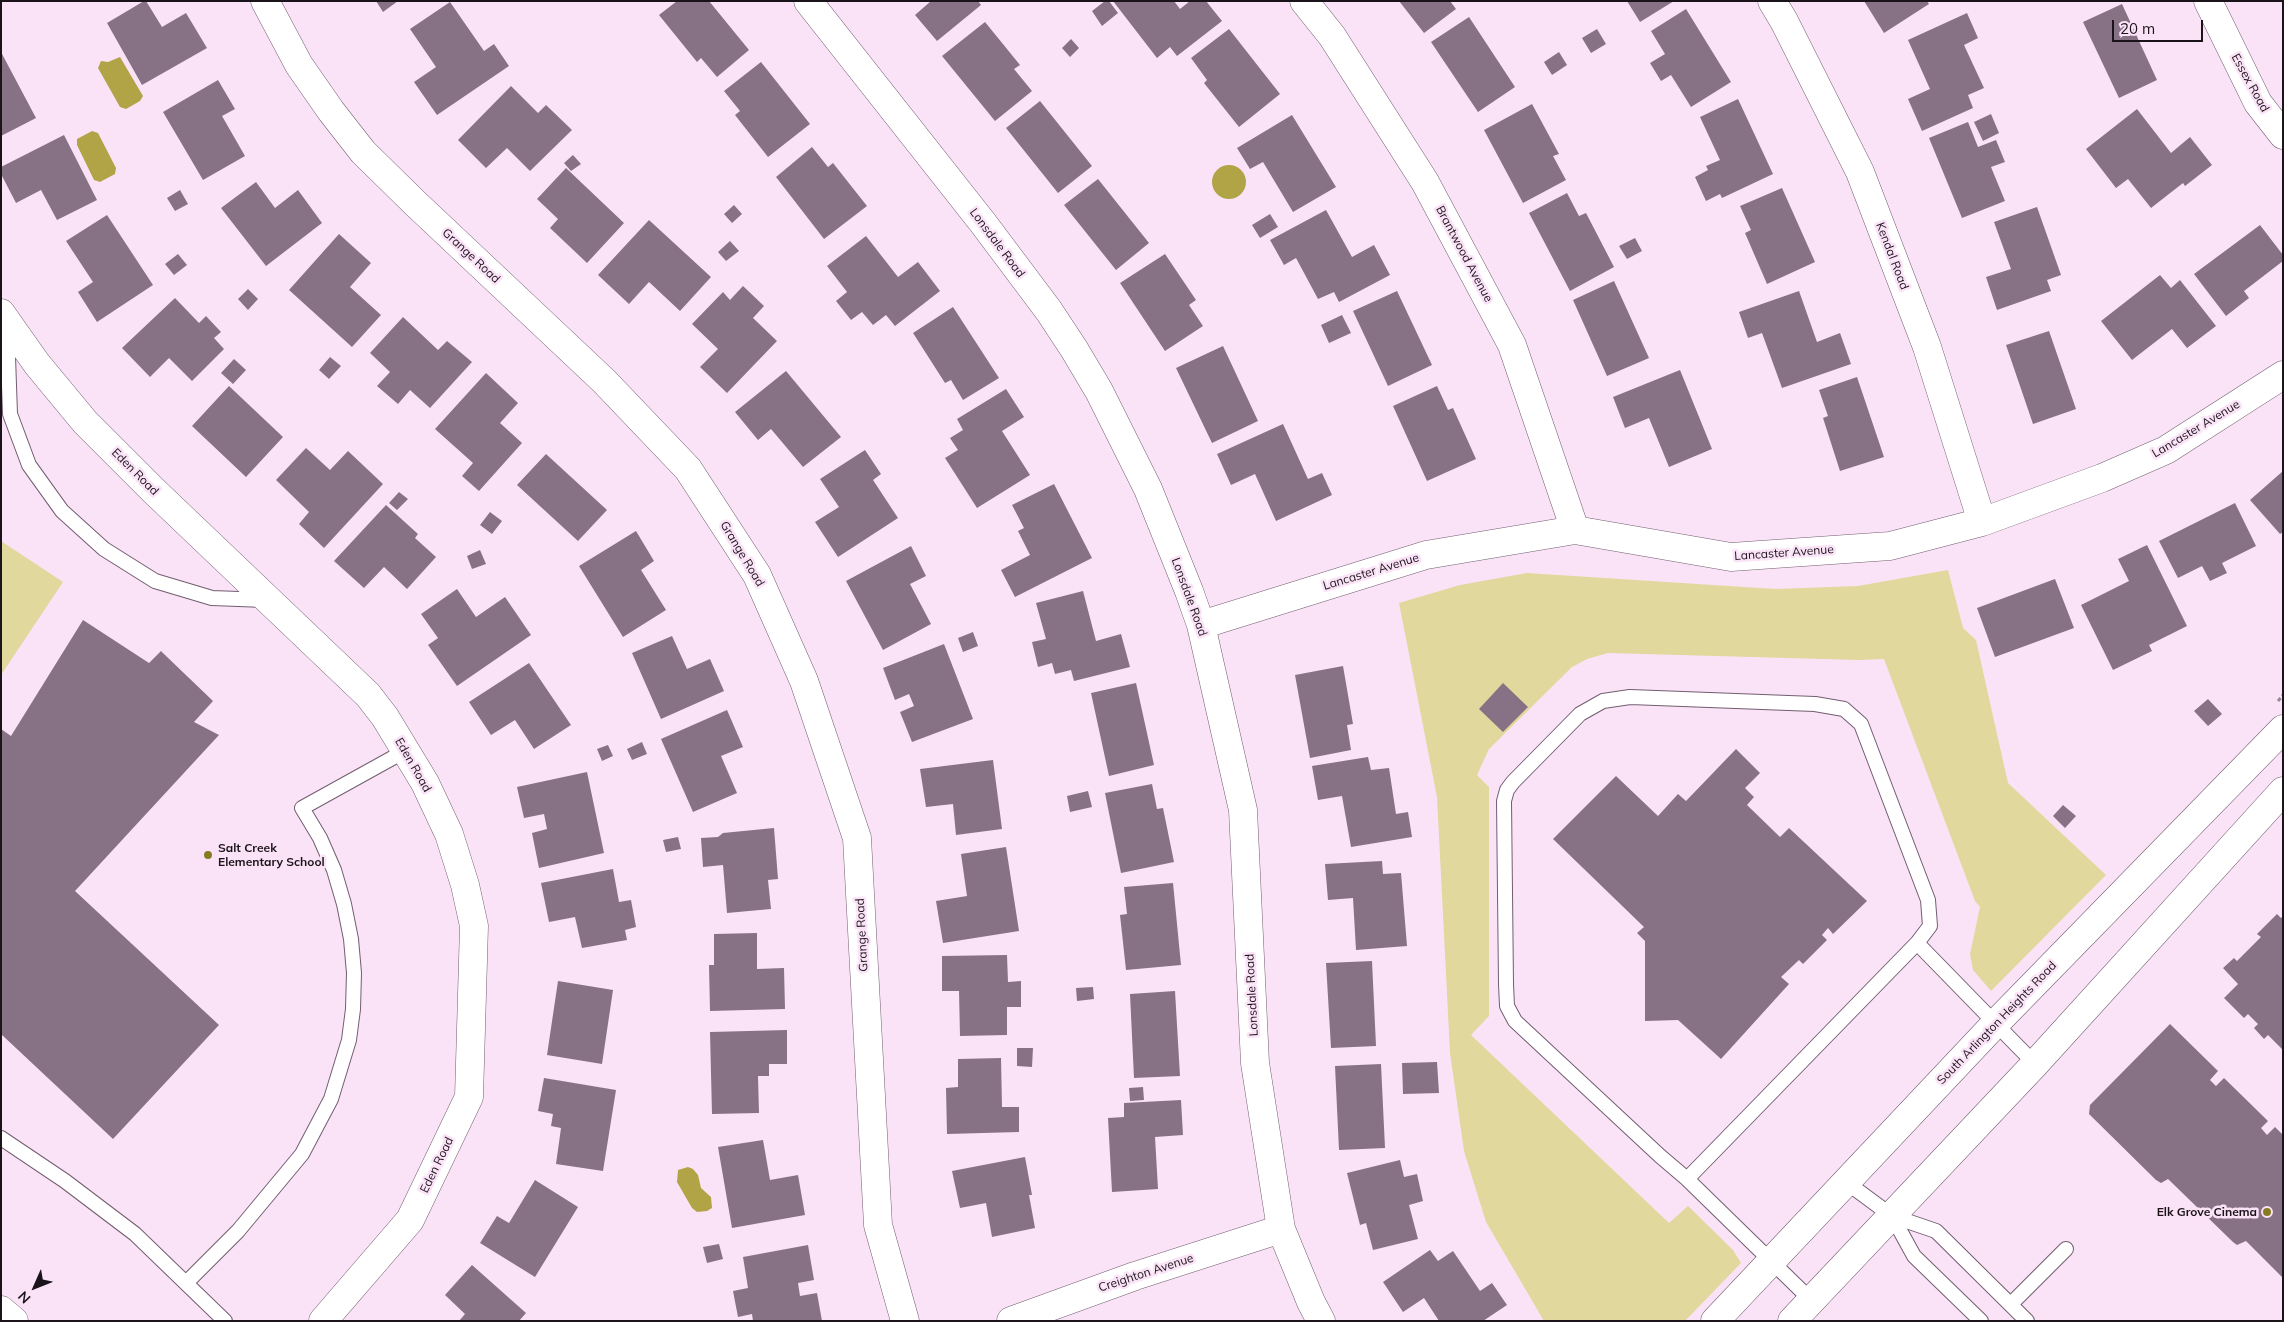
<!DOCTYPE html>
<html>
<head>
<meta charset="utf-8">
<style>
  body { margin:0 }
  #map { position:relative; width:2284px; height:1322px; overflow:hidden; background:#fbe3f7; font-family:Mulish,sans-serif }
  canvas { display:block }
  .frame { position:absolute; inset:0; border:2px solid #1b131a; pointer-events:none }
  .north { position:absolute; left:10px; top:1262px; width:50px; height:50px; -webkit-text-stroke:4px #fbe3f7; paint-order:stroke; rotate:226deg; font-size:14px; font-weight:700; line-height:20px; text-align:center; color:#1b131a }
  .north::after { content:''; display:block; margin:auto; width:18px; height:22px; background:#1b131a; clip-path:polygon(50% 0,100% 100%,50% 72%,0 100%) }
  .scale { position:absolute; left:2112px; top:20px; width:91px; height:22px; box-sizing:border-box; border:2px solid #1b131a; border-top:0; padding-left:6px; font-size:15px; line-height:18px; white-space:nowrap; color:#1b131a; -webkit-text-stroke:4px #fbe3f7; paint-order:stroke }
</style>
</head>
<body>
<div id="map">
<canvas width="2284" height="1322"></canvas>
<div class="frame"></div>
<div class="north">N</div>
<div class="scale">20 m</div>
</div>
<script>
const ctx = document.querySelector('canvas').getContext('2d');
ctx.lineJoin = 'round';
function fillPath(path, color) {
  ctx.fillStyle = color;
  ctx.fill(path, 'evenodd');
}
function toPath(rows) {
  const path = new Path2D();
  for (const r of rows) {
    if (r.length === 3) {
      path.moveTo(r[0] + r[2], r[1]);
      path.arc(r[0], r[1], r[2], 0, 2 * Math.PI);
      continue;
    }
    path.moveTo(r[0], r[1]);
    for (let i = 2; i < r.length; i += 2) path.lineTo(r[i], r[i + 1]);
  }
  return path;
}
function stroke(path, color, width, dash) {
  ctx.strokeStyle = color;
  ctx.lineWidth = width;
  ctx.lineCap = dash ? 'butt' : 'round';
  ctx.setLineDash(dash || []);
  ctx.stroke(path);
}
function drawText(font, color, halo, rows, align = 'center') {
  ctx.font = font + ' Mulish,sans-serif';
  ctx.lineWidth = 5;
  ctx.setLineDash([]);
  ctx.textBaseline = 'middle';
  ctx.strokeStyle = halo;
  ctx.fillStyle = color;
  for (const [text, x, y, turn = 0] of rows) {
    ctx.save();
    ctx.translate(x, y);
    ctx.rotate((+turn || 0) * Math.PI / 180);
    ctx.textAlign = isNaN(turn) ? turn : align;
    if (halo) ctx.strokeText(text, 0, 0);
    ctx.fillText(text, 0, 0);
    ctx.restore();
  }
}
fillPath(toPath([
  [1,541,63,582,1,675],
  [1948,570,1963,628,1976,640,2008,783,2106,875,1991,991,1973,970,1970,954,1980,907,1975,901,1884,659,1859,660,1608,653,1587,659,1572,667,1489,749,1477,775,1489,787,1489,1016,1471,1035,1669,1223,1688,1206,1733,1250,1741,1263,1685,1321,1544,1321,1486,1222,1464,1151,1450,1053,1437,797,1399,603,1460,585,1527,573,1775,589,1858,586]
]), '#e0d89d');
fillPath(toPath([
  [120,57,143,96,140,101,126,109,120,107,98,68,101,61,108,62],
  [92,131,98,133,116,168,115,174,100,182,94,180,77,145,77,139],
  [1229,182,17],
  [688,1167,693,1169,698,1175,701,1188,711,1197,712,1208,707,1211,697,1212,692,1208,677,1182,678,1170]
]), '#b1a446');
fillPath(toPath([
  [144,1,146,1,162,27,186,13,207,48,142,85,107,23],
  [376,1,398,1,383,12],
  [677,1,709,1,749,50,717,77,701,58,697,62,659,15],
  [931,1,978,1,981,5,937,41,915,15],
  [1105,1,1109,1,1118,13,1102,26,1092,11],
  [1113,1,1174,1,1180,9,1190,1,1206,1,1222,21,1177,56,1170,47,1157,58],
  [1399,1,1450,1,1456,9,1424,33],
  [1627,1,1674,1,1640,22],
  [1864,1,1927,1,1929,4,1884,33],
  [450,2,484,51,494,44,509,66,437,115,414,82,436,67,410,29],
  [2122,4,2157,80,2119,98,2083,22],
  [1686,9,1731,82,1691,107,1671,75,1661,81,1650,63,1665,54,1651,31],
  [1967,13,1978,38,1964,45,1984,88,1968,95,1973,108,1922,131,1908,99,1930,89,1908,40],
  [1469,17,1515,87,1478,112,1431,42],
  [985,22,1020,65,1014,69,1032,91,995,121,942,56],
  [1229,29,1280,94,1239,127,1204,83,1207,80,1191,58],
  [1597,29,1606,44,1591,53,1582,38],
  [1071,39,1079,48,1070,57,1062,48],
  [1,52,36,118,1,136],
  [1559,52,1567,65,1552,75,1544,62],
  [761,62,810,124,768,157,735,115,740,111,724,91],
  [218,80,235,109,222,116,245,156,203,180,163,112],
  [511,86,538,113,546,105,572,130,530,171,507,148,486,168,458,140],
  [1738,99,1773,174,1722,198,1720,194,1706,201,1695,177,1708,170,1706,166,1720,160,1700,117],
  [1040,101,1092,166,1058,193,1006,128],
  [1532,104,1559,154,1553,156,1566,180,1523,203,1484,130],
  [2137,109,2171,153,2190,137,2212,165,2185,186,2183,183,2151,208,2128,179,2116,188,2086,149],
  [1991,114,1999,133,1983,141,1974,122],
  [1292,115,1336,187,1293,212,1263,162,1250,169,1237,148],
  [1968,122,1978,147,1996,140,2005,162,1991,167,2005,201,1962,218,1929,138],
  [64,135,97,200,57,220,41,190,16,203,1,174,1,167],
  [812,147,828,167,833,163,867,206,824,239,776,177],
  [573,155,581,164,571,171,564,163],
  [566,168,624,223,587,263,550,228,558,219,537,199],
  [1098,179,1149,243,1116,270,1064,205],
  [256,182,275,208,298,190,322,223,266,266,221,208],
  [1782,188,1815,262,1767,284,1745,233,1751,230,1740,206],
  [180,190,188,204,175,211,167,198],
  [1567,193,1579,216,1586,213,1614,267,1570,291,1529,213],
  [734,205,742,214,732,223,724,214],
  [2037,207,2061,275,2047,280,2051,291,1997,310,1986,277,2011,269,1994,222],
  [1326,210,1352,257,1374,245,1390,275,1339,302,1334,292,1318,299,1296,258,1284,265,1270,240],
  [1270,214,1278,227,1260,238,1252,225],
  [107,215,153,285,97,322,78,292,93,282,66,241],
  [649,220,711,277,680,311,649,282,629,304,598,275],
  [2260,225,2283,255,2283,261,2244,291,2249,298,2226,316,2194,274],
  [339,234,371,263,350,287,381,315,352,347,289,290],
  [866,236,898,277,918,262,940,291,895,326,886,315,873,325,862,312,851,320,836,301,847,292,827,266],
  [1635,238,1642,251,1627,259,1619,246],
  [730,241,739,251,726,261,718,252],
  [178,254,187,265,174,275,165,264],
  [1165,254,1196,300,1189,305,1203,326,1165,351,1120,283],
  [2160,275,2171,288,2180,280,2216,326,2187,348,2172,329,2132,360,2101,321],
  [1614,281,1649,358,1607,376,1573,300],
  [743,286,764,306,753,318,777,341,727,393,700,367,718,349,692,324,723,292,730,300],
  [248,289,258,299,248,310,238,299],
  [1397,291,1432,365,1388,386,1353,311],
  [1799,291,1817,342,1840,333,1851,364,1782,388,1762,333,1748,338,1739,312],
  [175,298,199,323,206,316,221,332,214,338,224,349,192,381,169,358,150,377,122,348],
  [953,307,999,378,963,400,951,380,945,383,913,333],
  [1342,315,1351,333,1329,343,1321,325],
  [403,317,438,350,447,341,472,362,430,408,410,390,398,404,377,386,390,372,370,353],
  [2049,331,2076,409,2033,424,2006,345],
  [1223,346,1258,421,1212,443,1176,368],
  [330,357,341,366,329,379,319,370],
  [234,359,246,370,233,384,221,373],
  [1680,370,1712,449,1669,467,1649,418,1625,428,1613,397],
  [786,371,841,437,803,467,771,429,758,440,735,412],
  [486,373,518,403,500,423,522,443,479,491,462,476,473,463,435,429],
  [1857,377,1884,457,1840,471,1823,418,1828,416,1819,390],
  [229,386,283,437,246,477,192,426],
  [1437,386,1448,410,1453,408,1476,459,1427,481,1393,406],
  [1006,389,1024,417,1002,431,1030,475,977,508,945,458,958,450,950,438,963,430,957,419],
  [1283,424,1308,479,1322,473,1332,495,1276,521,1255,474,1231,485,1217,454],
  [306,448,330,470,348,451,383,484,324,548,299,524,309,512,276,480],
  [865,450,881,474,873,480,898,518,838,557,815,522,839,507,820,479],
  [546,454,607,510,578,541,517,485],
  [2283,471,2283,532,2280,534,2250,500],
  [1054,484,1092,558,1015,597,1001,570,1030,555,1018,531,1024,528,1012,505],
  [399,492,408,499,397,510,389,503],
  [2235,503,2256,546,2222,563,2227,573,2210,581,2202,566,2178,578,2159,541],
  [386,505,418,534,415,538,436,557,407,589,384,567,364,588,334,561],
  [490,512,502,521,492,534,480,525],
  [636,531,654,561,641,570,666,610,623,637,579,566],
  [2147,545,2187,626,2149,645,2152,651,2113,670,2081,605,2129,581,2118,559],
  [911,546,926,576,910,584,931,624,883,650,846,581],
  [480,550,486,564,472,569,467,556],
  [2055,579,2074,628,1995,657,1977,608],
  [457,589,476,617,505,597,531,635,457,686,428,645,438,638,421,614],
  [1083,591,1096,641,1121,634,1130,667,1074,681,1071,670,1055,674,1052,663,1038,667,1032,642,1046,639,1036,603],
  [83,620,149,663,161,651,164,654,213,701,194,722,219,735,75,891,219,1025,113,1139,1,1034,1,729,11,736],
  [973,632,978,646,963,652,958,638],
  [672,636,687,669,710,659,724,691,661,719,632,653],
  [944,644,973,719,912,742,900,712,914,706,909,694,895,700,883,668],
  [529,663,571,725,534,749,515,720,491,735,469,702],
  [1343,666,1353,724,1347,725,1351,750,1310,758,1295,675],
  [1136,683,1154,765,1109,776,1091,693],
  [1503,683,1528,707,1503,732,1479,709],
  [2208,699,2222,714,2208,726,2194,711],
  [727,710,743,747,721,756,737,793,693,812,661,739],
  [642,742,647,754,632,760,627,749],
  [608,745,613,756,602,761,597,749],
  [1736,749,1760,773,1745,788,1754,797,1747,805,1780,837,1789,828,1867,901,1833,934,1828,928,1822,935,1827,940,1803,964,1799,960,1781,977,1789,984,1721,1059,1678,1020,1645,1021,1645,941,1637,933,1644,927,1553,839,1616,776,1658,816,1678,794,1686,801],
  [1368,757,1371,770,1389,768,1396,814,1408,812,1412,837,1351,847,1342,796,1318,800,1312,766],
  [993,760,1002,829,956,835,953,804,926,807,920,769],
  [587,772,604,853,539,868,532,833,547,829,544,814,524,818,517,787],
  [1152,784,1157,809,1163,808,1174,862,1121,873,1105,793],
  [1088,791,1092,807,1070,812,1067,796],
  [2063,805,2076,816,2065,828,2053,816],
  [774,828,778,879,768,880,771,909,727,913,723,865,703,867,701,838,718,837,723,833],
  [678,837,681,849,666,852,663,840],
  [1006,847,1019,931,943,943,936,901,967,896,961,854],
  [1382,861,1383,874,1401,873,1407,946,1356,950,1353,898,1328,900,1325,864],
  [613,869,619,902,631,900,636,927,625,930,627,940,582,948,575,917,549,922,541,883],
  [1173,883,1181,965,1126,970,1120,915,1127,914,1124,887],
  [2277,914,2281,918,2283,916,2283,1050,2268,1035,2264,1039,2254,1028,2258,1024,2248,1014,2244,1018,2224,998,2238,984,2223,968,2234,958,2237,961,2261,937,2257,934],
  [757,933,757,969,784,968,785,1009,710,1011,709,965,714,965,714,934],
  [1007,955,1008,982,1021,981,1021,1007,1007,1007,1007,1035,960,1036,959,991,942,991,942,956],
  [1372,961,1376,1046,1331,1048,1326,963],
  [558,981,613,990,602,1064,547,1055],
  [1093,987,1094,999,1077,1001,1076,988],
  [1175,991,1180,1076,1134,1078,1130,994],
  [2170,1024,2218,1071,2210,1080,2216,1086,2224,1078,2268,1121,2261,1128,2267,1135,2275,1127,2283,1135,2283,1278,2246,1241,2237,1245,2233,1242,2168,1179,2161,1183,2156,1180,2089,1114,2090,1105],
  [787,1030,787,1064,769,1064,769,1076,758,1076,759,1113,712,1114,710,1032],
  [1017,1048,1033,1048,1032,1067,1017,1066],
  [1001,1058,1002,1107,1019,1107,1019,1132,947,1134,946,1088,958,1087,958,1059],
  [1437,1062,1439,1093,1403,1094,1402,1063],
  [1381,1064,1385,1148,1339,1150,1335,1066],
  [544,1078,616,1090,603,1171,556,1164,561,1128,551,1126,553,1114,538,1111],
  [1143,1087,1144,1100,1130,1101,1129,1088],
  [1181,1100,1183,1135,1155,1137,1158,1189,1112,1192,1108,1118,1124,1117,1124,1103],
  [763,1140,770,1180,798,1175,805,1215,732,1228,718,1147],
  [1025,1157,1032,1195,1029,1195,1035,1228,992,1237,986,1203,960,1208,952,1171],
  [1400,1160,1404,1177,1417,1174,1423,1201,1409,1205,1418,1239,1373,1250,1366,1223,1360,1225,1347,1173],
  [535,1180,578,1207,535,1277,480,1243,497,1216,509,1223],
  [719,1244,723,1259,707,1263,703,1247],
  [808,1245,814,1280,798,1283,800,1296,817,1293,822,1321,753,1321,752,1314,738,1317,733,1291,748,1288,743,1257],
  [1430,1250,1438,1261,1453,1251,1480,1291,1492,1283,1507,1305,1483,1321,1439,1321,1424,1298,1403,1312,1383,1282],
  [472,1265,526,1313,519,1321,459,1321,465,1314,445,1295]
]), '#867284');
const lane = toPath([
  [7,328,10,414,29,465,62,511,104,549,155,581,212,598,265,600],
  [1917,943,2035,1064],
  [1,1138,65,1181,135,1234,225,1321],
  [1687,1179,1917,943,1930,926,1928,900,1861,724,1844,709,1815,704,1630,697,1603,701,1580,714,1513,782,1507,790,1504,801,1506,984,1507,1006,1515,1021,1660,1156,1687,1179,1811,1300],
  [1846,1182,1892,1216,1936,1231,2027,1321],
  [1892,1216,1914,1256,1981,1321],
  [186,1283,238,1231,302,1154,331,1099,349,1040,353,1009,354,973,351,939,344,904,334,870,320,838,302,808,405,751],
  [2011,1304,2066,1249]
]);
const street = toPath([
  [265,1,299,65,331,111,363,152,415,203,604,381,688,469,757,575,804,681,857,838,878,1225,905,1321],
  [808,1,983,223,1049,311,1074,349,1099,391,1148,489,1189,591,1201,625,1243,810,1255,1063,1281,1229,1311,1302,1321,1321],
  [1304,1,1332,36,1425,182,1512,345,1575,530],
  [1772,1,1784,21,1860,172,1927,347,1982,522],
  [2208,1,2258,103,2283,135],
  [1,313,37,364,85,422,154,491,368,695,385,717,425,783,449,834,465,885,474,926,469,1097,410,1220,323,1321],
  [1201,625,1426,555,1575,530,1731,557,1890,546,1982,522,2102,478,2166,450,2283,375],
  [1011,1321,1135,1276,1281,1229]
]);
const secondary = toPath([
  [1,1310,14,1321],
  [1715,1321,1995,1024,2283,729],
  [1792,1321,2035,1064,2283,791]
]);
stroke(lane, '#725e70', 16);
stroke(street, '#725e70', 29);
stroke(secondary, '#725e70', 29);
stroke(toPath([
  [2278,701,2283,695]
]), '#978694', 3, [4, 2.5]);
stroke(lane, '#fff', 14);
stroke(street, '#fff', 28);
stroke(secondary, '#fff', 28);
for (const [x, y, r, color] of [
  [208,855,5,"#887c22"],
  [2267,1212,5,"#887c22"]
]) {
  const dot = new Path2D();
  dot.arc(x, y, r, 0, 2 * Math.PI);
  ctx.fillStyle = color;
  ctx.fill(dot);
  stroke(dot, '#fbe3f7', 2);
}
drawText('12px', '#1b131a', '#fbe3f7', [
  ["Essex Road",2250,83,61],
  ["Lonsdale Road",997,243,53],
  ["Brantwood Avenue",1464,254,62],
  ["Grange Road",471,256,43],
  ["Kendal Road",1892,256,69],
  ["Lancaster Avenue",2196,429,-31],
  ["Eden Road",135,472,45],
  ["Lancaster Avenue",1784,553,-4],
  ["Grange Road",742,554,59],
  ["Lancaster Avenue",1371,572,-17],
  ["Lonsdale Road",1189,597,70],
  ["Eden Road",413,765,60],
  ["Grange Road",862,935,-93],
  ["Lonsdale Road",1252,995,-93],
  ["South Arlington Heights Road",1997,1023,-46],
  ["Eden Road",437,1165,-64],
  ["Creighton Avenue",1146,1273,-18]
]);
drawText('bold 12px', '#1b131a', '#fbe3f7', [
  ["Salt Creek",218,848],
  ["Elementary School",218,862],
  ["Elk Grove Cinema",2257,1212,"right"]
], 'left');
</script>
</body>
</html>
